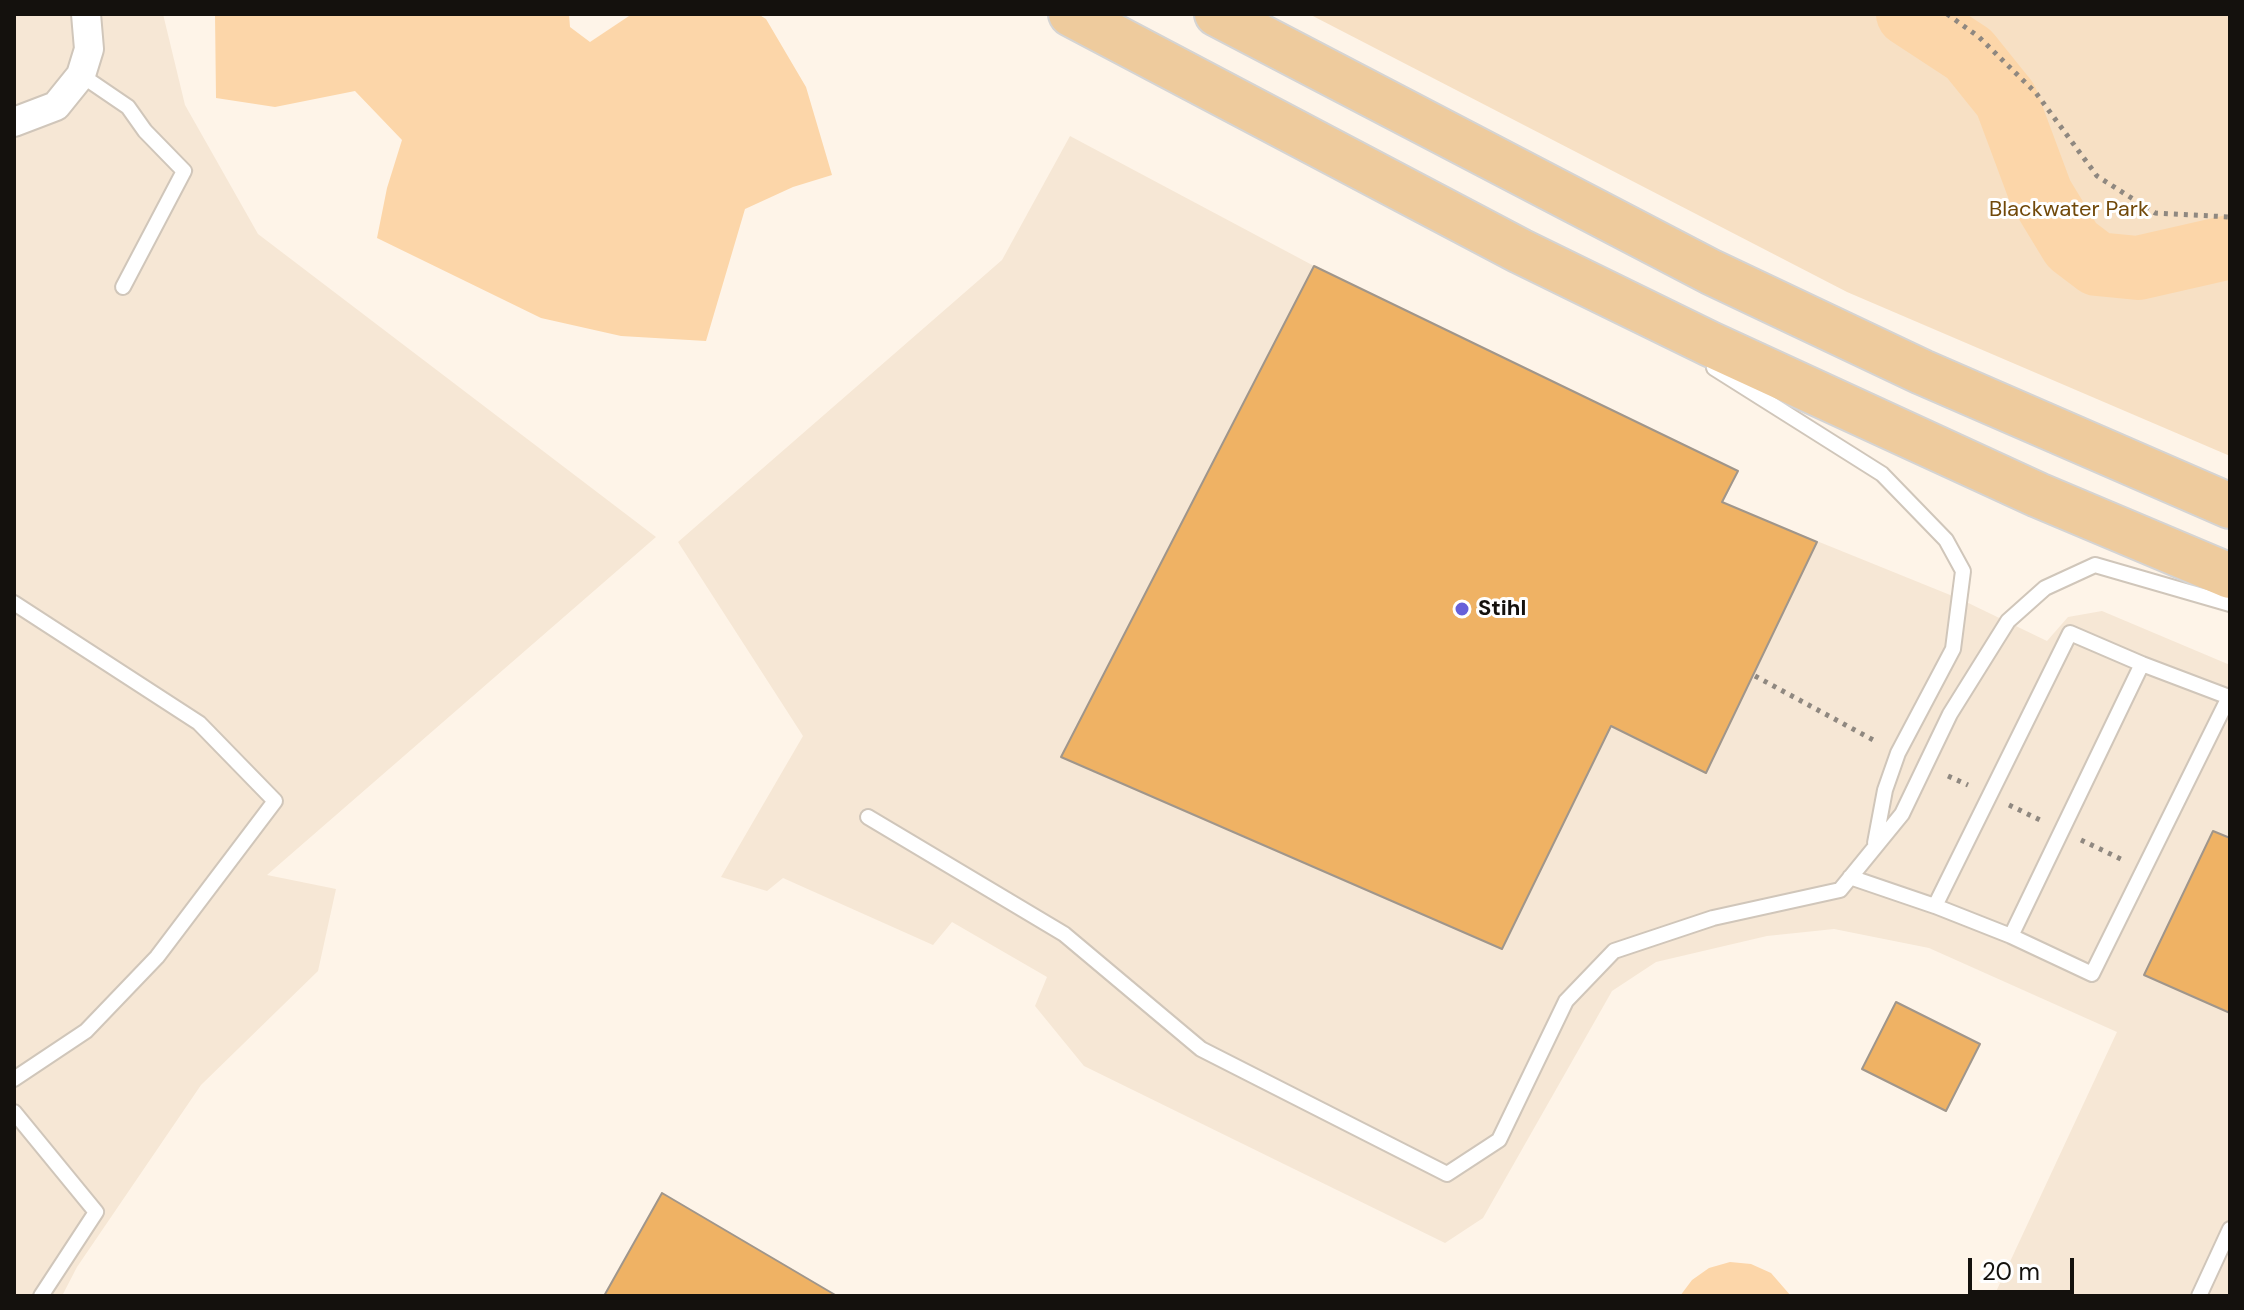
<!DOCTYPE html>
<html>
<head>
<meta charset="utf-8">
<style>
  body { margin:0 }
  #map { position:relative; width:2244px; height:1310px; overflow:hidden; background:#fef4e8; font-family:"DM Sans",sans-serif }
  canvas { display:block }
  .frame { position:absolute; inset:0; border:16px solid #14110d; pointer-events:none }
  .scale { position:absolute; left:1968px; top:1258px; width:106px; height:36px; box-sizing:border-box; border:4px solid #14110d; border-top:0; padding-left:10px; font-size:24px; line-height:28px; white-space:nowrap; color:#14110d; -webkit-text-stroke:6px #fff; paint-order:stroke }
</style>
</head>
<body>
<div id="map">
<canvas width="2244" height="1310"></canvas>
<div class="frame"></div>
<div class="scale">20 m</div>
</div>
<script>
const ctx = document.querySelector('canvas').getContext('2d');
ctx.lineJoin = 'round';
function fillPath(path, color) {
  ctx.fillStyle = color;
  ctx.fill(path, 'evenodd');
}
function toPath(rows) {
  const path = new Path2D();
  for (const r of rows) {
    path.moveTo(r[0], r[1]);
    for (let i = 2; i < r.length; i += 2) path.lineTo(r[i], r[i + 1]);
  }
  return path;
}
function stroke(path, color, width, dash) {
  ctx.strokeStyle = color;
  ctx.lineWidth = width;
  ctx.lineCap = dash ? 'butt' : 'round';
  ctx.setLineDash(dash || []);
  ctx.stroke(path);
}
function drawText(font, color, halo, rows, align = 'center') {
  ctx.font = font + ' "DM Sans",sans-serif';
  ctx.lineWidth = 6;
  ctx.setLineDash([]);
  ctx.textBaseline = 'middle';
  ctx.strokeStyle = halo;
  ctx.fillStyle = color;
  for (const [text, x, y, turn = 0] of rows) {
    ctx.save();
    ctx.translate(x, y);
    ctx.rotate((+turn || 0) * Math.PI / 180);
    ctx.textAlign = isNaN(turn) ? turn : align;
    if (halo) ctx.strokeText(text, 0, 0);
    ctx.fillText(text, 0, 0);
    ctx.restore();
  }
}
fillPath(toPath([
  [14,14,163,14,185,105,258,234,656,537,267,875,336,889,318,971,201,1085,77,1267,62,1296,14,1296],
  [1070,136,1314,266,1738,471,1723,503,1960,599,2047,641,2068,617,2102,611,2230,665,2230,1296,1994,1296,2117,1032,1929,948,1834,929,1767,936,1656,962,1612,991,1483,1218,1445,1243,1084,1066,1035,1006,1047,977,952,922,933,945,783,878,767,891,721,877,803,736,678,542,1002,260]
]), '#f6e7d5');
fillPath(toPath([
  [1309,14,1877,14,1984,63,1899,14,2230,14,2230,456,1847,292]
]), '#f7e0c4');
fillPath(toPath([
  [215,14,569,14,570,27,590,42,632,14,758,14,766,19,806,87,832,175,793,187,745,209,706,341,621,336,541,318,377,238,387,188,402,140,355,91,275,107,216,98],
  [1730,1262,1751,1264,1771,1273,1791,1296,1680,1296,1692,1280,1709,1268]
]), '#fcd6a9');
stroke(toPath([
  [1908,14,1969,54,2006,100,2041,194,2072,245,2097,264,2138,268,2230,247]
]), '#fcd6a9', 64);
const building = toPath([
  [1314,266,1738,471,1722,502,1817,542,1706,773,1611,726,1502,949,1061,757,1314,266],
  [2213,831,2230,838,2230,1013,2144,975,2213,831],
  [1896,1002,1980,1044,1946,1111,1862,1069,1896,1002],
  [662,1193,837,1296,604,1296,662,1193]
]);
fillPath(building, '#efb264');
stroke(building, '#a0968b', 2);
const service = toPath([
  [81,75,128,107,145,131,184,171,123,287],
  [1714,368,1882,474,1946,540,1963,571,1953,649,1898,753,1885,790,1875,843],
  [14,603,199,723,275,801,157,957,86,1031,14,1079],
  [868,817,1064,934,1201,1049,1447,1174,1499,1140,1566,1001,1614,951,1713,918,1840,890,1902,814,1950,714,2008,621,2045,588,2095,565,2230,604],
  [1850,877,1935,906,2070,633,2142,664,2011,936,1935,906],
  [2011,936,2092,974,2229,697,2142,664],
  [14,1112,96,1212,41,1296],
  [2199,1296,2230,1229]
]);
const minor = toPath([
  [14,122,56,106,81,75,89,49,86,14]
]);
const primary = toPath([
  [1071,14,1520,251,1710,344,2038,495,2230,576],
  [1217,14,1711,272,1922,372,2230,506]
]);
stroke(service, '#d0c6ba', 18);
stroke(minor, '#d0c6ba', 32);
stroke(primary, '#d5d4d3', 48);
stroke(toPath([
  [1947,14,1979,37,2036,93,2097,176,2155,213,2230,217],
  [1755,676,1877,742],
  [1948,776,1968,785],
  [2009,805,2040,820],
  [2081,840,2123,860]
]), '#8f8880', 5, [4, 6]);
stroke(service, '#fff', 14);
stroke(minor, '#fff', 28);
stroke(primary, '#eecb9d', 44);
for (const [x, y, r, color] of [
  [1462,609,8,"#6760d9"]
]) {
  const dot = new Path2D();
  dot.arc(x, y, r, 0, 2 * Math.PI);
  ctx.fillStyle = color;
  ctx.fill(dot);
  stroke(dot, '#fff', 3);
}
drawText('22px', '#71490a', '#fff', [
  ["Blackwater Park",2069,210]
]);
drawText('bold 22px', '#14110d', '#fff', [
  ["Stihl",1478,609]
], 'left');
</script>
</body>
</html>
